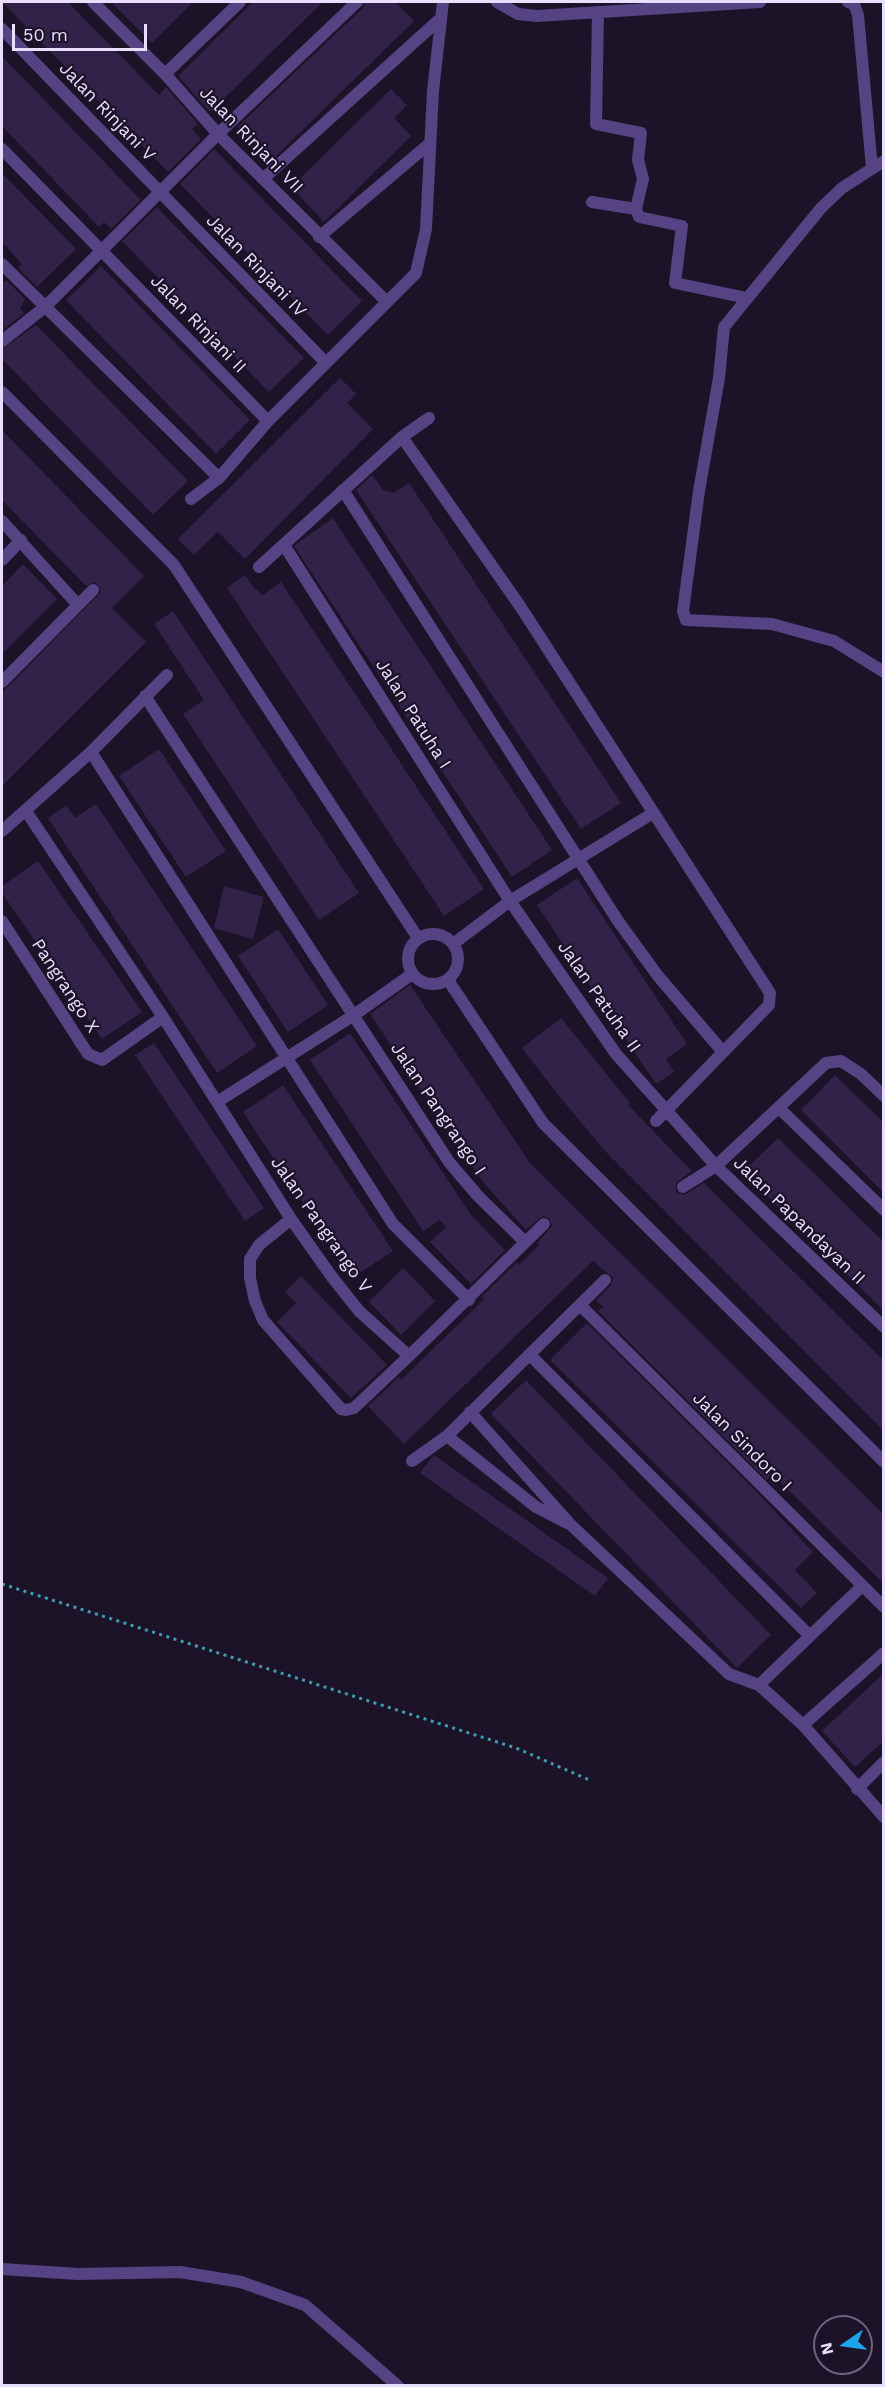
<!DOCTYPE html>
<html>
<head>
<meta charset="utf-8">
<style>
  body { margin:0 }
  #map { position:relative; width:885px; height:2387px; overflow:hidden; background:#1c1329; font-family:"Work Sans",sans-serif }
  canvas { display:block }
  .frame { position:absolute; inset:0; border:3px solid #e9dffc; pointer-events:none }
  .north { position:absolute; left:813px; top:2315px; width:60px; height:60px; box-sizing:border-box; background:#1c1329; border:2px solid #6e657d; border-radius:50%; rotate:257deg; font-size:16px; font-weight:700; line-height:24px; text-align:center; color:#e9dffc }
  .north::after { content:''; display:block; margin:auto; width:21px; height:27px; background:#1ea5e9; clip-path:polygon(50% 0,100% 100%,50% 72%,0 100%) }
  .scale { position:absolute; left:12px; top:24px; width:135px; height:27px; box-sizing:border-box; border:3px solid #e9dffc; border-top:0; padding-left:8px; font-size:18px; line-height:21px; white-space:nowrap; color:#e9dffc; -webkit-text-stroke:4px #1c1329; paint-order:stroke }
</style>
</head>
<body>
<div id="map">
<canvas width="885" height="2387"></canvas>
<div class="frame"></div>
<div class="north">N</div>
<div class="scale">50 m</div>
</div>
<script>
const ctx = document.querySelector('canvas').getContext('2d');
ctx.lineJoin = 'round';
function fillPath(path, color) {
  ctx.fillStyle = color;
  ctx.fill(path, 'evenodd');
}
function toPath(rows) {
  const path = new Path2D();
  for (const r of rows) {
    if (r.length === 3) {
      path.moveTo(r[0] + r[2], r[1]);
      path.arc(r[0], r[1], r[2], 0, 2 * Math.PI);
      continue;
    }
    path.moveTo(r[0], r[1]);
    for (let i = 2; i < r.length; i += 2) path.lineTo(r[i], r[i + 1]);
  }
  return path;
}
function stroke(path, color, width, dash) {
  ctx.strokeStyle = color;
  ctx.lineWidth = width;
  ctx.lineCap = dash ? 'butt' : 'round';
  ctx.setLineDash(dash || []);
  ctx.stroke(path);
}
function drawText(font, color, halo, rows, align = 'center') {
  ctx.font = font + ' "Work Sans",sans-serif';
  ctx.lineWidth = 4.5;
  ctx.setLineDash([]);
  ctx.textBaseline = 'middle';
  ctx.strokeStyle = halo;
  ctx.fillStyle = color;
  for (const [text, x, y, turn = 0] of rows) {
    ctx.save();
    ctx.translate(x, y);
    ctx.rotate((+turn || 0) * Math.PI / 180);
    ctx.textAlign = isNaN(turn) ? turn : align;
    if (halo) ctx.strokeText(text, 0, 0);
    ctx.fillText(text, 0, 0);
    ctx.restore();
  }
}
fillPath(toPath([
  [2,2,68,2,159,95,166,87,198,124,192,129,201,139,168,172],
  [111,2,193,2,152,43],
  [253,2,323,2,210,112,178,76],
  [365,2,395,2,414,21,271,161,237,127,363,8],
  [2,56,141,200,111,229,104,222,99,227,2,126],
  [391,89,407,105,394,118,411,136,324,222,291,187],
  [214,149,362,301,328,335,180,184],
  [2,173,76,249,37,287,18,268,22,264,2,242],
  [157,207,304,358,269,392,122,241],
  [101,266,250,420,216,454,66,300],
  [6,280,25,299,20,308,24,313,2,331,2,284],
  [36,325,188,481,153,515,2,359,2,349],
  [340,378,356,394,347,403,373,429,245,559,218,532,194,555,178,539],
  [2,430,144,576,112,608,146,642,2,786,2,693,101,592,96,582,86,586,2,500],
  [372,475,383,490,394,493,409,483,621,803,581,829,356,490],
  [333,518,552,850,512,877,294,546],
  [23,564,57,599,2,654,2,586],
  [245,575,253,587,263,595,281,582,484,889,444,916,227,588],
  [173,611,359,893,319,920,183,714,204,700,154,624],
  [159,749,226,851,186,877,119,776],
  [96,804,257,1046,217,1073,48,818,66,805,75,818],
  [38,861,142,1012,102,1039,2,893,2,886],
  [577,878,687,1044,666,1059,674,1072,656,1084,537,905],
  [224,886,264,897,253,939,214,928],
  [278,929,328,1005,288,1032,238,956],
  [410,985,530,1163,884,1515,884,1584,772,1474,767,1480,598,1311,603,1307,596,1300,611,1285,613,1278,593,1261,404,1444,368,1406,399,1377,401,1380,484,1299,482,1296,517,1262,519,1265,539,1245,537,1243,552,1226,549,1218,543,1216,526,1230,483,1182,370,1014],
  [561,1018,630,1103,628,1105,692,1171,676,1183,676,1192,684,1195,704,1183,884,1361,884,1431,605,1151,555,1091,522,1048],
  [350,1033,471,1215,505,1250,471,1284,430,1242,446,1227,440,1220,423,1231,310,1060],
  [154,1043,264,1208,245,1221,135,1055],
  [835,1075,884,1123,884,1193,801,1110],
  [283,1085,393,1251,352,1278,243,1112],
  [778,1138,884,1242,884,1311,743,1172],
  [403,1268,435,1301,401,1335,369,1302],
  [301,1276,387,1365,351,1398,277,1322,296,1303,285,1292],
  [587,1323,756,1491,813,1552,795,1570,817,1593,801,1608,550,1360],
  [526,1380,771,1635,737,1668,491,1414],
  [434,1455,608,1578,595,1596,420,1473],
  [884,1673,884,1741,855,1767,822,1731]
]), '#322148');
stroke(toPath([
  [2,1584,516,1748,592,1781]
]), '#3d9db1', 3, [3, 4.5]);
stroke(toPath([
  [93,2,165,74,218,134,386,301],
  [497,2,518,14,537,16,760,2],
  [848,2,854,4,858,15,872,168],
  [598,13,596,124,641,133,638,160,643,179,636,209],
  [2,29,326,363],
  [165,74,240,2],
  [2,149,268,421],
  [884,161,842,188,821,208,724,327,719,378,699,491,683,611,686,620,772,624,834,641,884,672],
  [263,179,441,18],
  [592,202,636,209,639,217,682,226,675,283,747,298],
  [319,237,429,144],
  [2,264,219,478],
  [2,341,45,307,218,134,357,2],
  [2,392,174,565,418,938],
  [402,437,520,606,770,993,769,1005,656,1121],
  [343,490,618,921,658,976,723,1052],
  [191,499,219,478,268,421,416,273,426,229,433,91,443,2],
  [2,521,78,605],
  [284,545,510,901,616,1054,716,1166,884,1327],
  [2,560,21,540],
  [259,567,402,437,429,418],
  [2,682,93,590],
  [145,696,449,1162,478,1196,525,1242],
  [91,752,393,1224,469,1300],
  [26,811,163,1017,291,1219,332,1277,359,1311,409,1356],
  [2,831,91,752,167,675],
  [2,921,88,1054,102,1060,163,1017],
  [433,959,25],
  [453,944,510,901,653,813],
  [448,980,543,1123,884,1462],
  [217,1102,354,1015,412,974],
  [779,1108,884,1210],
  [683,1187,716,1166,826,1063,841,1061,861,1074,884,1096],
  [291,1219,259,1245,250,1259,250,1278,255,1301,263,1320,341,1409,346,1410,354,1408,409,1356,544,1224],
  [580,1305,884,1607],
  [531,1356,809,1635],
  [470,1412,570,1524,729,1674,759,1685,803,1725,884,1817],
  [447,1436,536,1507,567,1523],
  [412,1461,447,1436,605,1280],
  [759,1685,861,1587],
  [803,1725,884,1653],
  [857,1789,884,1762],
  [2,2269,78,2274,180,2272,241,2282,305,2305,398,2386]
]), '#554383', 12);
drawText('18px', '#e9dffc', '#1c1329', [
  ["Jalan Rinjani V",107,112,46],
  ["Jalan Rinjani VII",251,140,46],
  ["Jalan Rinjani IV",256,266,46],
  ["Jalan Rinjani II",198,324,46],
  ["Jalan Patuha I",413,714,58],
  ["Pangrango X",65,986,57],
  ["Jalan Patuha II",599,997,55],
  ["Jalan Pangrango I",438,1109,56],
  ["Jalan Papandayan II",799,1221,44],
  ["Jalan Pangrango V",321,1225,55],
  ["Jalan Sindoro I",742,1442,45]
]);
</script>
</body>
</html>
